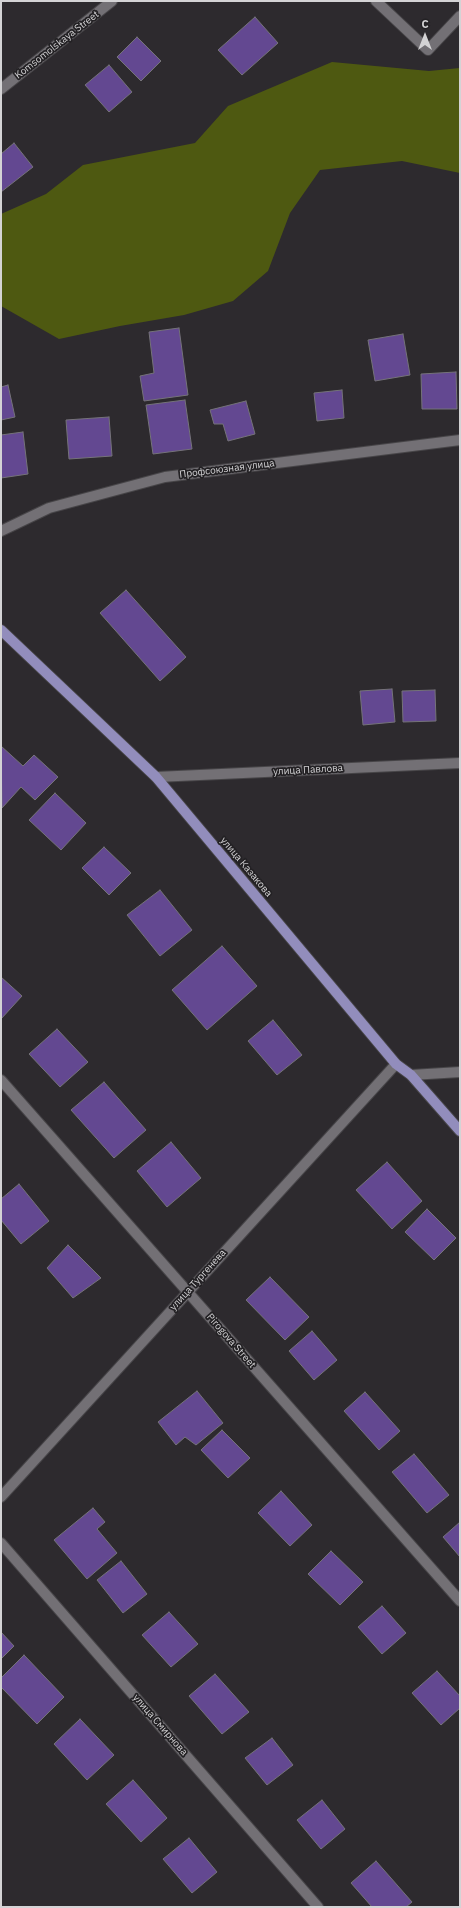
<!DOCTYPE html>
<html>
<head>
<meta charset="utf-8">
<style>
  body { margin:0 }
  #map { position:relative; width:461px; height:1908px; overflow:hidden; background:#2d2a2e; font-family:"IBM Plex Sans",sans-serif }
  canvas { display:block }
  .frame { position:absolute; inset:0; border:2px solid #d4d3d5; pointer-events:none }
  .north { position:absolute; left:405px; top:16px; width:40px; height:40px; -webkit-text-stroke:3px #232124; paint-order:stroke; rotate:0deg; font-size:11px; font-weight:700; line-height:16px; text-align:center; color:#d4d3d5 }
  .north::after { content:''; display:block; margin:auto; width:14px; height:18px; background:#d4d3d5; clip-path:polygon(50% 0,100% 100%,50% 72%,0 100%) }
</style>
</head>
<body>
<div id="map">
<canvas width="461" height="1908"></canvas>
<div class="frame"></div>
<div class="north">С</div>
</div>
<script>
const ctx = document.querySelector('canvas').getContext('2d');
ctx.lineJoin = 'round';
function fillPath(path, color) {
  ctx.fillStyle = color;
  ctx.fill(path, 'evenodd');
}
function toPath(rows) {
  const path = new Path2D();
  for (const r of rows) {
    path.moveTo(r[0], r[1]);
    for (let i = 2; i < r.length; i += 2) path.lineTo(r[i], r[i + 1]);
  }
  return path;
}
function stroke(path, color, width, dash) {
  ctx.strokeStyle = color;
  ctx.lineWidth = width;
  ctx.lineCap = dash ? 'butt' : 'round';
  ctx.setLineDash(dash || []);
  ctx.stroke(path);
}
function drawText(font, color, halo, rows, align = 'center') {
  ctx.font = font + ' "IBM Plex Sans",sans-serif';
  ctx.lineWidth = 3.5;
  ctx.setLineDash([]);
  ctx.textBaseline = 'middle';
  ctx.strokeStyle = halo;
  ctx.fillStyle = color;
  for (const [text, x, y, turn = 0] of rows) {
    ctx.save();
    ctx.translate(x, y);
    ctx.rotate((+turn || 0) * Math.PI / 180);
    ctx.textAlign = isNaN(turn) ? turn : align;
    if (halo) ctx.strokeText(text, 0, 0);
    ctx.fillText(text, 0, 0);
    ctx.restore();
  }
}
fillPath(toPath([
  [332,62,429,71,460,68,460,173,402,161,320,170,290,213,268,271,233,301,184,315,120,326,59,339,1,306,1,214,46,194,83,165,195,143,228,106]
]), '#4e5911');
const building = toPath([
  [255,17,278,43,242,75,218,50,255,17],
  [137,37,161,61,141,81,117,57,137,37],
  [109,65,132,92,109,112,85,85,109,65],
  [14,143,33,167,1,192,1,154,14,143],
  [179,328,188,395,144,401,140,376,154,373,149,332,179,328],
  [403,334,410,375,375,381,368,340,403,334],
  [456,372,457,409,422,409,421,374,456,372],
  [8,385,15,417,1,420,1,387,8,385],
  [342,390,344,418,317,421,314,393,342,390],
  [185,400,192,449,153,454,146,405,185,400],
  [246,401,255,434,228,441,223,424,214,424,210,410,246,401],
  [109,417,112,456,69,459,66,420,109,417],
  [23,432,28,474,1,478,1,435,23,432],
  [126,590,186,657,160,681,100,613,126,590],
  [392,689,395,722,363,725,360,691,392,689],
  [435,690,436,721,403,722,402,691,435,690],
  [1,746,23,766,34,755,58,777,35,800,21,787,2,808,1,746],
  [55,793,86,823,61,850,29,820,55,793],
  [104,847,131,873,109,895,82,868,104,847],
  [160,890,192,930,160,956,127,915,160,890],
  [222,946,257,986,207,1030,172,990,222,946],
  [1,977,22,996,1,1019,1,977],
  [273,1020,302,1055,277,1075,248,1041,273,1020],
  [57,1029,88,1062,60,1087,29,1054,57,1029],
  [104,1082,146,1130,114,1158,71,1110,104,1082],
  [171,1142,201,1178,167,1207,137,1171,171,1142],
  [387,1162,422,1201,392,1229,356,1190,387,1162],
  [19,1184,49,1221,21,1244,1,1220,1,1199,19,1184],
  [427,1209,456,1238,434,1260,405,1232,427,1209],
  [68,1245,101,1278,73,1298,47,1268,68,1245],
  [270,1277,309,1317,285,1340,246,1300,270,1277],
  [312,1331,337,1360,314,1380,289,1351,312,1331],
  [197,1391,223,1423,196,1445,185,1437,176,1445,158,1422,197,1391],
  [365,1392,400,1431,379,1450,344,1411,365,1392],
  [222,1430,250,1458,228,1478,201,1450,222,1430],
  [414,1454,449,1495,427,1513,392,1472,414,1454],
  [281,1491,312,1525,290,1546,258,1513,281,1491],
  [93,1508,105,1522,97,1529,117,1553,87,1579,54,1540,93,1508],
  [460,1522,460,1557,443,1537,460,1522],
  [331,1551,363,1582,340,1605,308,1574,331,1551],
  [121,1561,147,1594,123,1613,97,1580,121,1561],
  [382,1606,406,1633,382,1654,358,1627,382,1606],
  [169,1612,198,1644,171,1667,142,1635,169,1612],
  [1,1632,14,1646,1,1659,1,1632],
  [24,1655,64,1697,37,1724,1,1687,1,1678,24,1655],
  [437,1671,460,1696,460,1708,441,1725,412,1693,437,1671],
  [215,1674,249,1712,222,1734,189,1696,215,1674],
  [80,1719,114,1755,87,1780,54,1744,80,1719],
  [272,1738,293,1765,267,1785,245,1758,272,1738],
  [133,1780,167,1818,141,1842,106,1804,133,1780],
  [322,1800,345,1829,321,1849,297,1820,322,1800],
  [189,1838,217,1872,192,1893,163,1859,189,1838],
  [376,1861,412,1902,406,1907,372,1907,351,1883,376,1861]
]);
fillPath(building, '#634891');
stroke(building, '#757379', 1);
const minor = toPath([
  [376,1,428,50,460,16],
  [1,89,112,1],
  [1,531,49,508,165,477,460,440],
  [156,777,460,763],
  [411,1075,460,1072],
  [1,1080,460,1601],
  [1,1497,396,1064],
  [1,1543,318,1907]
]);
const major = toPath([
  [1,630,156,777,396,1064,411,1075,460,1131]
]);
stroke(minor, '#474548', 12);
stroke(major, '#474548', 12);
stroke(minor, '#737075', 10);
stroke(major, '#928dbc', 10);
drawText('10px', '#d4d3d5', '#232124', [
  ["Komsomolskaya Street",57,45,-38],
  ["Профсоюзная улица",227,469,-7],
  ["улица Павлова",308,770,-3],
  ["улица Казакова",246,867,50],
  ["улица Тургенева",198,1280,-48],
  ["Pirogova Street",231,1341,49],
  ["улица Смирнова",160,1725,49]
]);
</script>
</body>
</html>
